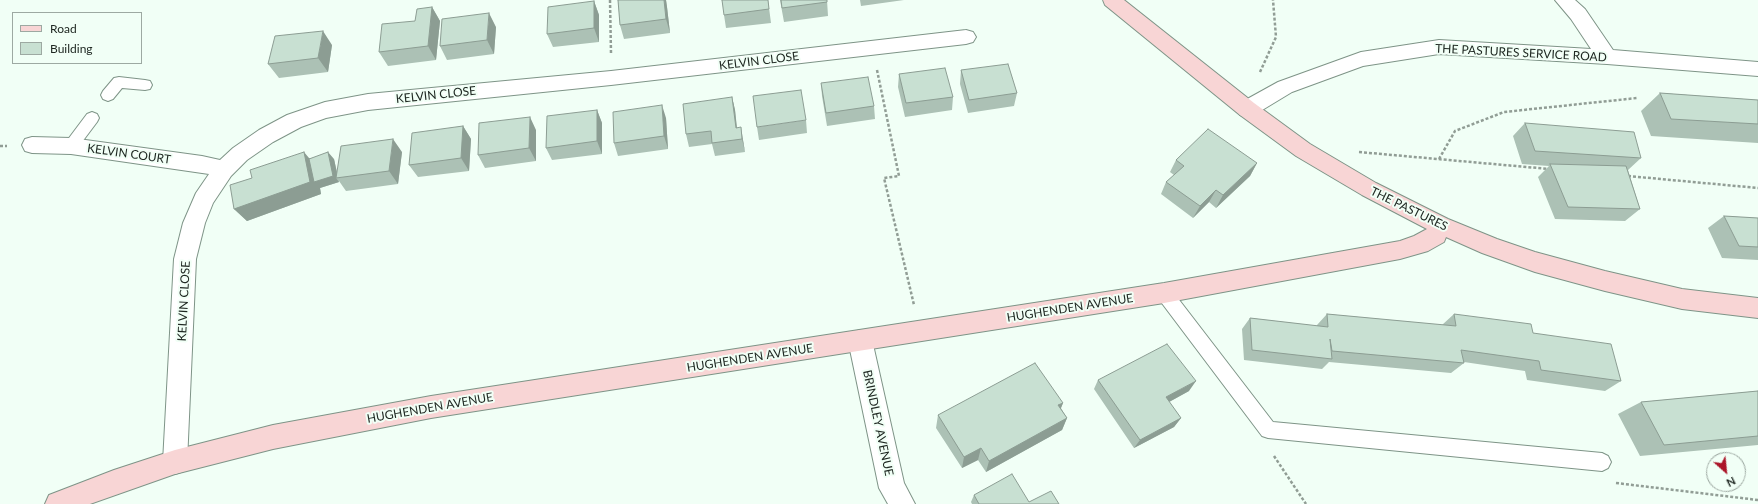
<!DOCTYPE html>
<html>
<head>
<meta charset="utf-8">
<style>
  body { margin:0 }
  #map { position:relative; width:1758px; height:504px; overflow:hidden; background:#f1fff6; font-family:Lato,sans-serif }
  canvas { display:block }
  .legend { position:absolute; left:12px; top:12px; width:130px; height:52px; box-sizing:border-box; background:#f1fff6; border:1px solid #9da9a2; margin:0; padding:5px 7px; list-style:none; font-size:12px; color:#202923 }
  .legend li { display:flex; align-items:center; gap:8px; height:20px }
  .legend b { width:20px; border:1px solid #9da9a2 }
  .north { position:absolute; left:1706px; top:452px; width:40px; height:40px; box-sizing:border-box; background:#f1fff6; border:1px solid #9da9a2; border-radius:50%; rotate:153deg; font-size:11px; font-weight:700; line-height:16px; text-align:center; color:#202923 }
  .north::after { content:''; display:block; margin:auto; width:14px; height:18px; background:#ab1629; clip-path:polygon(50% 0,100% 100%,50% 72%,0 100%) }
</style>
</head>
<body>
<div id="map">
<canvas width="1758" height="504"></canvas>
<ul class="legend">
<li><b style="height:5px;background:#f8d5d5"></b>Road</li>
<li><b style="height:11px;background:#c8e0d2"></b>Building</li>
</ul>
<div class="north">N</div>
</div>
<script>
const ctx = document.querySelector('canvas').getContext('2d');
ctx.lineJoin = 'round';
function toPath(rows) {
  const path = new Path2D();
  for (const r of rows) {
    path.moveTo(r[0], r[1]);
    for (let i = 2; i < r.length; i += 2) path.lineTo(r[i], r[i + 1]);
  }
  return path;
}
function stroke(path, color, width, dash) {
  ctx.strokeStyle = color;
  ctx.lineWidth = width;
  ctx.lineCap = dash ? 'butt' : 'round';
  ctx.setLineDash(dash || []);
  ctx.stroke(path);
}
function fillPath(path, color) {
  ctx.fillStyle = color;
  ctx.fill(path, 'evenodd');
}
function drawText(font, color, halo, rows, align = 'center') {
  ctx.font = font + ' Lato,sans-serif';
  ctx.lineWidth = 4;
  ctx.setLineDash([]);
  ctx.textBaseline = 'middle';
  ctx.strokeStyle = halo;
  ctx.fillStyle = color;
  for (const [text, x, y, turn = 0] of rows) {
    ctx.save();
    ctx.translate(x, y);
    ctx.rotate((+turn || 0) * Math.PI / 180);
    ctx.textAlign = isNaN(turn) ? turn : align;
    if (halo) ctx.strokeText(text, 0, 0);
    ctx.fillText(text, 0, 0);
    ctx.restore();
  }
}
const lane = toPath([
  [119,77,145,80,150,81,152,85,150,89,145,90,122,88,113,99,108,101,103,99,101,95,103,91,114,78,119,77],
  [92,112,97,114,99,118,97,122,76,150,71,152,66,150,64,146,66,142,87,114,92,112],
  [1164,286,1170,288,1273,422,1602,453,1608,456,1611,462,1608,468,1602,471,1268,438,1262,436,1158,298,1156,293,1158,288,1164,286]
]);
const street = toPath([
  [1555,0,1575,0,1585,9,1613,50,1758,62,1758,76,1607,64,1439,54,1363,66,1292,92,1254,115,1247,117,1240,115,1237,109,1240,103,1278,82,1361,52,1439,40,1591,49,1571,19,1555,0],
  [966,30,973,32,976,37,973,42,966,44,611,85,368,110,326,118,301,127,273,142,247,160,231,176,213,203,205,223,196,259,187,462,184,471,175,474,166,471,163,462,174,259,183,223,196,193,209,174,71,154,32,153,25,151,22,145,25,139,32,137,71,138,202,156,220,160,233,148,259,130,287,115,325,102,368,94,611,71,966,30],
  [860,330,868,333,872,340,904,483,915,504,888,504,879,488,848,340,852,333,860,330]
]);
const secondary = toPath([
  [1103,0,1124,0,1254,103,1310,144,1376,183,1448,219,1497,239,1535,252,1605,271,1682,289,1758,298,1758,318,1682,309,1605,291,1535,272,1482,253,1446,237,1444,242,1428,251,1400,259,1164,303,431,418,273,449,175,474,90,504,45,504,49,495,114,470,175,450,273,425,431,396,1164,283,1400,241,1414,236,1427,229,1362,195,1296,156,1240,115,1105,5,1103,0]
]);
stroke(lane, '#7e9487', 2);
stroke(street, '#7e9487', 2);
stroke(secondary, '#7e9487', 2);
stroke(toPath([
  [610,0,611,53],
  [877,70,899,176,884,178,914,305],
  [1260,72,1276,37,1273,0],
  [0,146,7,146],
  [1359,152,1549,169],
  [1439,159,1455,131,1504,112,1637,98],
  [1628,176,1758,188],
  [1274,456,1306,504],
  [1616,483,1758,500]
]), '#919d95', 2.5, [3, 2]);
fillPath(lane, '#fff');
fillPath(street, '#fff');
fillPath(secondary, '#f8d5d5');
fillPath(toPath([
  [618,0,666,0,667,7,670,33,624,39,620,25],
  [768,0,771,23,726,28,724,15],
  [780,0,827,0,828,16,784,22],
  [860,0,904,0,861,6],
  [594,1,599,15,599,42,553,47,547,34],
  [432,7,440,21,436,60,388,66,379,52],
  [496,27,494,54,447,60,440,46],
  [332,45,328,72,279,78,268,64],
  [961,70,1017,93,1014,106,968,113,960,84],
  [899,74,953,97,952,110,905,117,898,87],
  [821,83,874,106,875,119,827,126,822,96],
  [1660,93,1758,100,1758,143,1651,136,1641,111],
  [732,97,735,110,737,127,743,140,745,152,715,156,712,144,689,147,686,134],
  [597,110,602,123,602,154,552,160,546,148],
  [666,118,668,149,618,156,614,143],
  [806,120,807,133,759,140,757,127],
  [1525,123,1641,158,1628,170,1640,209,1625,221,1555,219,1538,177,1549,166,1522,164,1513,136],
  [463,126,471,139,469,171,418,177,409,165],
  [536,130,536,161,485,168,478,155],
  [402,152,398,184,346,191,339,181,339,182,320,188,321,194,247,221,234,209,309,158,334,159,337,172],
  [1176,160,1257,163,1250,176,1216,208,1209,202,1193,218,1161,194,1166,182,1174,175,1170,172],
  [1724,216,1758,218,1758,260,1722,258,1708,228],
  [1327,314,1442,325,1454,314,1533,333,1621,381,1605,391,1527,380,1525,371,1464,362,1464,363,1451,373,1329,362,1322,369,1244,360,1242,329,1250,318,1317,326,1317,325],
  [1098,380,1189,391,1169,402,1181,418,1174,427,1134,448,1094,389],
  [1758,391,1758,445,1640,456,1618,414,1641,402],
  [1063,403,1061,408,1067,418,1062,430,986,472,978,460,962,468,936,428,938,415],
  [974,495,1029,502,1059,504,972,504,971,502]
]), '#acc1b5');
fillPath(toPath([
  [664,0,666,0,667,7,670,33,666,19],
  [594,1,599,15,599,42,594,28],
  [432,7,440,21,436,60,428,46],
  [489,13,496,27,494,54,487,40],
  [323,31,332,45,328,72,318,58],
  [732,97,735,110,738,141,736,128],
  [662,105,666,118,668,149,664,136],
  [597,110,602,123,602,154,597,141],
  [530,117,536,130,536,161,529,148],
  [463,126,471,139,469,171,461,158],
  [741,127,743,140,745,152,742,139],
  [393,139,402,152,398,184,389,171],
  [304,152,314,164,328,152,334,159,338,178,336,178,339,182,320,188,321,194,247,221,234,209],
  [1257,163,1250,176,1216,208,1223,195],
  [1216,190,1209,202,1193,218,1200,206],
  [1196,381,1189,391,1160,407,1166,397],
  [1063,403,1058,415,1058,405],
  [1067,418,1062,430,986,472,989,461],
  [1181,418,1174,427,1134,448,1140,440],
  [981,448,978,460,962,468,964,457]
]), '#8c9d93');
const building = toPath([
  [618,0,664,0,666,19,620,25,618,0],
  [722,0,768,0,769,9,724,15,722,0],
  [781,0,827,0,827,2,782,8,781,0],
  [594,1,594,28,547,34,548,7,594,1],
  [432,7,428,46,379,52,382,24,415,21,417,9,432,7],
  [489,13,487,40,440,46,442,19,489,13],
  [323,31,318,58,268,64,275,36,323,31],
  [1008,64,1017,93,969,100,961,70,1008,64],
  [945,68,953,97,906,103,899,74,945,68],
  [868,77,874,106,826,113,821,83,868,77],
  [801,90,806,120,757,127,753,96,801,90],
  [1660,93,1758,100,1758,124,1671,119,1660,93],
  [732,97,736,128,741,127,742,139,712,143,711,131,686,134,683,104,732,97],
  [662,105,664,136,614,143,613,112,662,105],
  [597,110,597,141,546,148,547,116,597,110],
  [530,117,529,148,478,155,479,123,530,117],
  [1525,123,1634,132,1641,158,1535,151,1525,123],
  [463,126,461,158,409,165,412,133,463,126],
  [1208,129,1257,163,1223,195,1216,190,1200,206,1166,182,1184,166,1176,160,1208,129],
  [393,139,389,171,336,178,341,146,393,139],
  [304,152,310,182,234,209,230,185,252,178,250,170,304,152],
  [328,152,333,176,314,182,309,159,328,152],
  [1550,164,1626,166,1640,209,1568,207,1550,164],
  [1724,216,1758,218,1758,247,1739,246,1724,216],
  [1327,314,1456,326,1454,314,1531,324,1533,333,1611,344,1621,381,1541,370,1539,361,1461,350,1464,363,1332,351,1330,339,1332,359,1252,350,1250,318,1328,327,1327,314],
  [1167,344,1196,381,1166,397,1181,418,1140,440,1098,380,1167,344],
  [1035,363,1063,403,1058,405,1067,418,989,461,981,448,964,457,938,415,1035,363],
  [1758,391,1758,436,1664,445,1641,402,1758,391],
  [1012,474,1029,502,1051,491,1059,504,979,504,974,495,1012,474]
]);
fillPath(building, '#c8e0d2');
stroke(building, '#8c9d93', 1);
drawText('12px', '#202923', '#f1fff6', [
  ["THE PASTURES SERVICE ROAD",1521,53,3],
  ["KELVIN CLOSE",759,61,-7],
  ["KELVIN CLOSE",436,95,-6],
  ["KELVIN COURT",129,154,8],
  ["THE PASTURES",1409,209,26],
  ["KELVIN CLOSE",184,301,-87],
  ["HUGHENDEN AVENUE",1070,308,-9],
  ["HUGHENDEN AVENUE",750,358,-9],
  ["HUGHENDEN AVENUE",430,408,-10],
  ["BRINDLEY AVENUE",878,423,78]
]);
</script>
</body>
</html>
